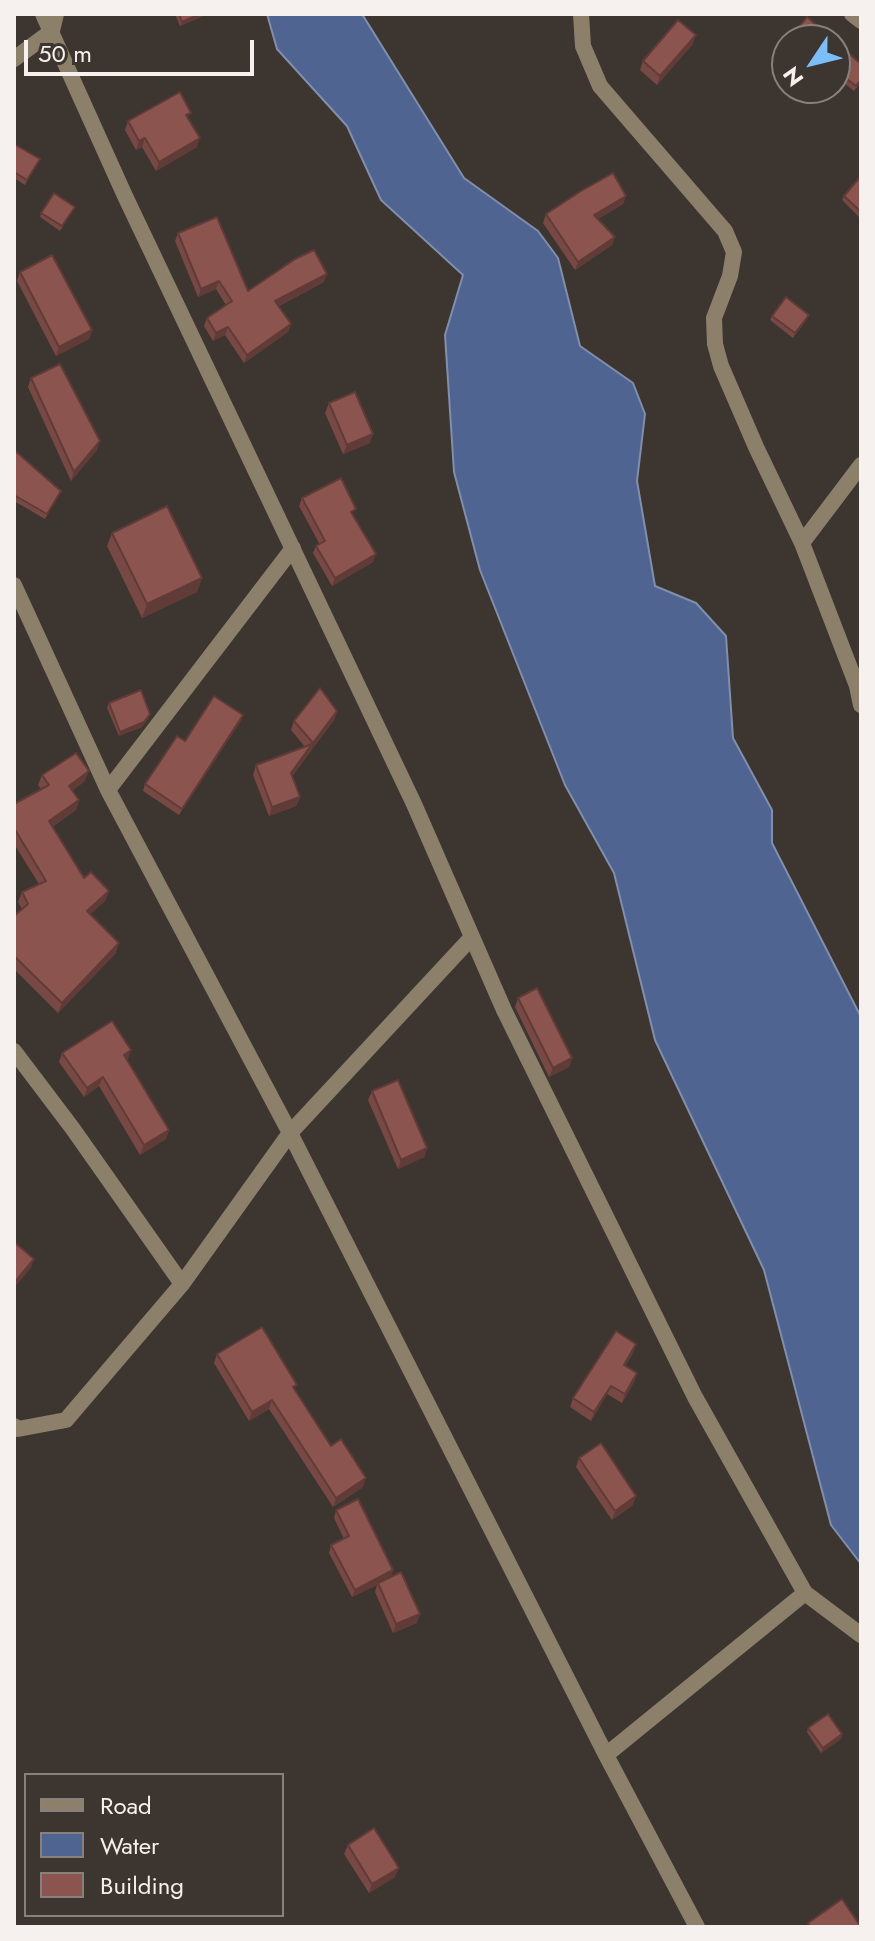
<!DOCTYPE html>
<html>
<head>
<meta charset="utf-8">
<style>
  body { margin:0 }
  #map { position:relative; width:875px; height:1941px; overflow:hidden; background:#3d3530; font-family:Jost,sans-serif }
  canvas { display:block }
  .frame { position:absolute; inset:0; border:16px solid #f6f1ee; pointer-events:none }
  .legend { position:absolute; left:24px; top:1773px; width:260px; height:144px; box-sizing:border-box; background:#3d3530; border:2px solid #87807c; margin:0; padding:10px 14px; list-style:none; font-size:24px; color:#f6f1ee }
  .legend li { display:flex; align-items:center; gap:16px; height:40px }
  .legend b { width:40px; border:2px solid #87807c }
  .north { position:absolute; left:771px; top:24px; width:80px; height:80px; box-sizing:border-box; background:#3d3530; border:2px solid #87807c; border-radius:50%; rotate:235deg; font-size:22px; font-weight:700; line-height:32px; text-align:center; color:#f6f1ee }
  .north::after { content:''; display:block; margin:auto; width:28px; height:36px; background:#7bbef8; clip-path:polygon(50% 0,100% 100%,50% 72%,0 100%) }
  .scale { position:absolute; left:24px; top:40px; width:230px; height:36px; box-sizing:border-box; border:4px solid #f6f1ee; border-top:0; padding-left:10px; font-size:24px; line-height:28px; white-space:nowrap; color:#f6f1ee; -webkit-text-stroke:6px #3d3530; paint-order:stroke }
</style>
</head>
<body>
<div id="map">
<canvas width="875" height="1941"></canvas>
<div class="frame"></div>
<ul class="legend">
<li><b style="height:10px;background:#8c806b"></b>Road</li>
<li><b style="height:22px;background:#4f6490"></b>Water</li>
<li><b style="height:22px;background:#8b544f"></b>Building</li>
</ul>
<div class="north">N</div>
<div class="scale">50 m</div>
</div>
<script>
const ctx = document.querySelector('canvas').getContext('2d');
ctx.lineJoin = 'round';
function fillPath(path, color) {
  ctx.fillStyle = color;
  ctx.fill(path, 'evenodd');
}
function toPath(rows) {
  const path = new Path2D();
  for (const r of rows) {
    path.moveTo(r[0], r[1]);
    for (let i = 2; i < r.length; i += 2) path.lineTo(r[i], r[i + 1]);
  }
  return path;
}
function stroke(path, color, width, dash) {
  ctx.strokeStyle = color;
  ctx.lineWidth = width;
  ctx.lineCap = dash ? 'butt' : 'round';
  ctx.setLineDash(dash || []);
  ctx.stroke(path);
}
const water = toPath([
  [267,14,362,14,464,178,538,231,558,258,580,346,633,383,645,414,637,481,655,586,696,603,726,636,733,738,772,810,772,843,861,1017,861,1564,831,1525,764,1270,655,1040,614,873,565,785,480,570,454,472,445,335,463,275,381,200,347,126,277,49,267,14]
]);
fillPath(water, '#4f6490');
stroke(water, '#818eac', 2);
stroke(toPath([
  [43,14,125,196,414,804,504,1010,695,1397,805,1593,861,1635],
  [581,14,583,46,600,86,725,231,734,252,730,276,714,318,715,344,721,366,756,447,802,543,857,686,861,705],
  [852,14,861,21],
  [14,59,52,31,56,14],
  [802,543,861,465],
  [14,585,108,790,290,1133,606,1755,697,1927],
  [108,790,293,548],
  [14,1051,73,1129,182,1284,290,1133,472,937],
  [14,1426,18,1429,66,1420,182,1284],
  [606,1755,805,1593]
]), '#8c806b', 16);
fillPath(toPath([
  [175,14,204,14,203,16,180,26],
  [835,41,861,82,854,91,835,76],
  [693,44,657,85,640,70,643,61],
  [189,119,197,147,156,171,142,147,136,150,125,130,128,121],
  [14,144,40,159,25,185,14,178],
  [861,176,861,219,842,200,844,196],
  [626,196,623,204,598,219,612,245,575,270,543,223,546,214],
  [75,207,60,231,40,217,41,213],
  [178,233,248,291,324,282,279,306,291,324,288,332,244,363,225,335,213,341,204,326,207,318,226,305,216,289,198,297,175,241],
  [20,272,92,330,89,339,56,356,17,281],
  [809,315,807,319,793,338,770,320,772,316],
  [31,378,97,450,71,481,28,387],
  [329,403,370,443,343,454,325,413],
  [14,450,61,491,45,519,14,501],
  [302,498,373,562,332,586,313,553,316,546,319,543,299,506],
  [112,533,202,578,197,592,142,618,107,546],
  [109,703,150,714,148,719,142,727,119,736,107,708],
  [337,711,334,720,292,776,300,797,296,806,269,816,253,775,256,765,305,747,291,730,294,721],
  [243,715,240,722,179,815,143,791,145,784,185,741],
  [42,775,85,781,72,791,79,800,76,810,52,827,84,878,109,891,105,901,90,914,116,953,58,1013,14,969,14,916,22,909,18,902,22,892,39,884,14,844,14,804,41,789,38,785],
  [518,998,572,1058,569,1067,549,1077,515,1007],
  [131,1050,127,1060,169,1130,166,1139,140,1155,99,1086,84,1097,59,1062,62,1053],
  [372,1091,427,1148,424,1157,398,1169,368,1100],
  [636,1344,633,1353,625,1366,637,1373,634,1382,622,1403,607,1394,591,1421,570,1407,573,1398],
  [217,1354,295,1390,331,1446,363,1487,333,1507,269,1409,249,1421,214,1363],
  [579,1458,633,1505,612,1520,576,1467],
  [336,1510,393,1570,391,1577,417,1623,393,1633,375,1592,377,1585,352,1597,329,1553,331,1545,344,1539,334,1518],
  [808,1728,842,1734,841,1739,821,1753,807,1732],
  [348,1845,395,1877,369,1893,344,1854]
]), '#784844');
fillPath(toPath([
  [200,14,204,14,203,16,180,26,182,22],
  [696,35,693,44,657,85,660,76],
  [145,138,142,147,136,150,139,141],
  [200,138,197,147,156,171,159,162],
  [626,196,623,204,591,223,594,215],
  [615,237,612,245,575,270,578,262],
  [327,274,324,282,272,309,275,301],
  [219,281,216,289,198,297,201,289],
  [809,315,807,319,793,338,795,333],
  [291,324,288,332,244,363,247,355],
  [228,327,225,335,213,341,216,333],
  [92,330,89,339,56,356,59,347],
  [373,434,370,443,343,454,347,445],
  [100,441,97,450,71,481,74,472],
  [376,554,373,562,332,586,335,578],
  [202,578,197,592,142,618,147,604],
  [337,711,334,720,310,752,313,743],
  [150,714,148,719,142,727,119,736,120,732],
  [243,715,240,722,179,815,182,809],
  [312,744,309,754,288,782,291,773],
  [89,771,85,781,66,796,69,786],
  [300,797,296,806,269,816,272,807],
  [79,800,76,810,45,831,49,821],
  [109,891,105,901,83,921,87,911],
  [119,943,116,953,58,1013,62,1003],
  [131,1050,128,1059,120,1064,124,1055],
  [572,1058,569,1067,549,1077,553,1068],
  [103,1077,99,1086,84,1097,87,1088],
  [169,1130,166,1139,140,1155,144,1145],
  [427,1148,424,1157,398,1169,401,1160],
  [34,1259,31,1268,14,1288,14,1283],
  [636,1344,633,1353,620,1373,624,1365],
  [637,1373,634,1382,622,1403,625,1394],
  [611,1386,607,1394,591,1421,594,1412],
  [272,1400,269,1409,249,1421,252,1412],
  [366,1478,363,1487,333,1507,336,1498],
  [636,1496,633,1505,612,1520,615,1511],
  [393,1570,391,1578,352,1597,355,1590],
  [420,1614,417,1623,393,1633,396,1624],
  [842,1734,841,1739,821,1753,823,1748],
  [399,1868,395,1877,369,1893,372,1884]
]), '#613b37');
const building = toPath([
  [179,14,200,14,182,22,179,14],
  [807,17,834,40,797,40,792,36,807,17],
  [678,20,696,35,660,76,643,61,678,20],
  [835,41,861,64,861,80,856,86,835,70,835,41],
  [180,92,191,113,186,115,200,138,159,162,145,138,139,141,128,121,180,92],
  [14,144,40,159,27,180,14,172,14,144],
  [613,173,626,196,594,215,615,237,578,262,546,214,581,191,613,173],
  [861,176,861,212,844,196,861,176],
  [54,193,75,207,62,226,41,213,54,193],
  [217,217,248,291,295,259,314,250,327,274,275,301,291,324,247,355,228,327,216,333,207,318,232,301,219,281,201,289,178,233,217,217],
  [52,255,92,330,59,347,20,272,52,255],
  [786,297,809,315,795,333,772,316,786,297],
  [60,364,100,441,74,472,31,378,60,364],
  [355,392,373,434,347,445,329,403,355,392],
  [14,450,61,491,47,514,14,495,14,450],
  [341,478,356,509,351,512,376,554,335,578,316,546,325,541,302,498,341,478],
  [167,506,202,578,147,604,112,533,167,506],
  [320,688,337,711,313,743,294,721,320,688],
  [141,690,150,714,144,722,120,732,109,703,141,690],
  [214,696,243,715,182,809,145,784,177,736,185,741,214,696],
  [312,744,291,773,300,797,272,807,256,765,312,744],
  [76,753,89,771,69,786,79,800,49,821,84,878,91,872,109,891,87,911,119,943,62,1003,14,956,14,916,28,904,22,892,46,881,14,828,14,804,49,785,42,775,76,753],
  [537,988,572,1058,553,1068,518,998,537,988],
  [112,1021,131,1050,124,1055,169,1130,144,1145,103,1077,87,1088,62,1053,112,1021],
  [398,1080,427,1148,401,1160,372,1091,398,1080],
  [14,1242,34,1259,14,1283,14,1242],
  [262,1327,297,1385,293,1387,331,1446,341,1439,366,1478,336,1498,272,1400,252,1412,217,1354,262,1327],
  [616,1331,636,1344,624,1365,637,1373,625,1394,611,1386,594,1412,573,1398,616,1331],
  [601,1443,636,1496,615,1511,579,1458,601,1443],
  [358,1499,393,1570,355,1590,331,1545,349,1536,336,1510,358,1499],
  [401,1572,420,1614,396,1624,378,1583,401,1572],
  [828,1714,842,1734,823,1748,808,1728,828,1714],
  [374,1828,399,1868,372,1884,348,1845,374,1828],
  [842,1899,861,1927,811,1927,808,1923,842,1899]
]);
fillPath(building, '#8b544f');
stroke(building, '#613b37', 2);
</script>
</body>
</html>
